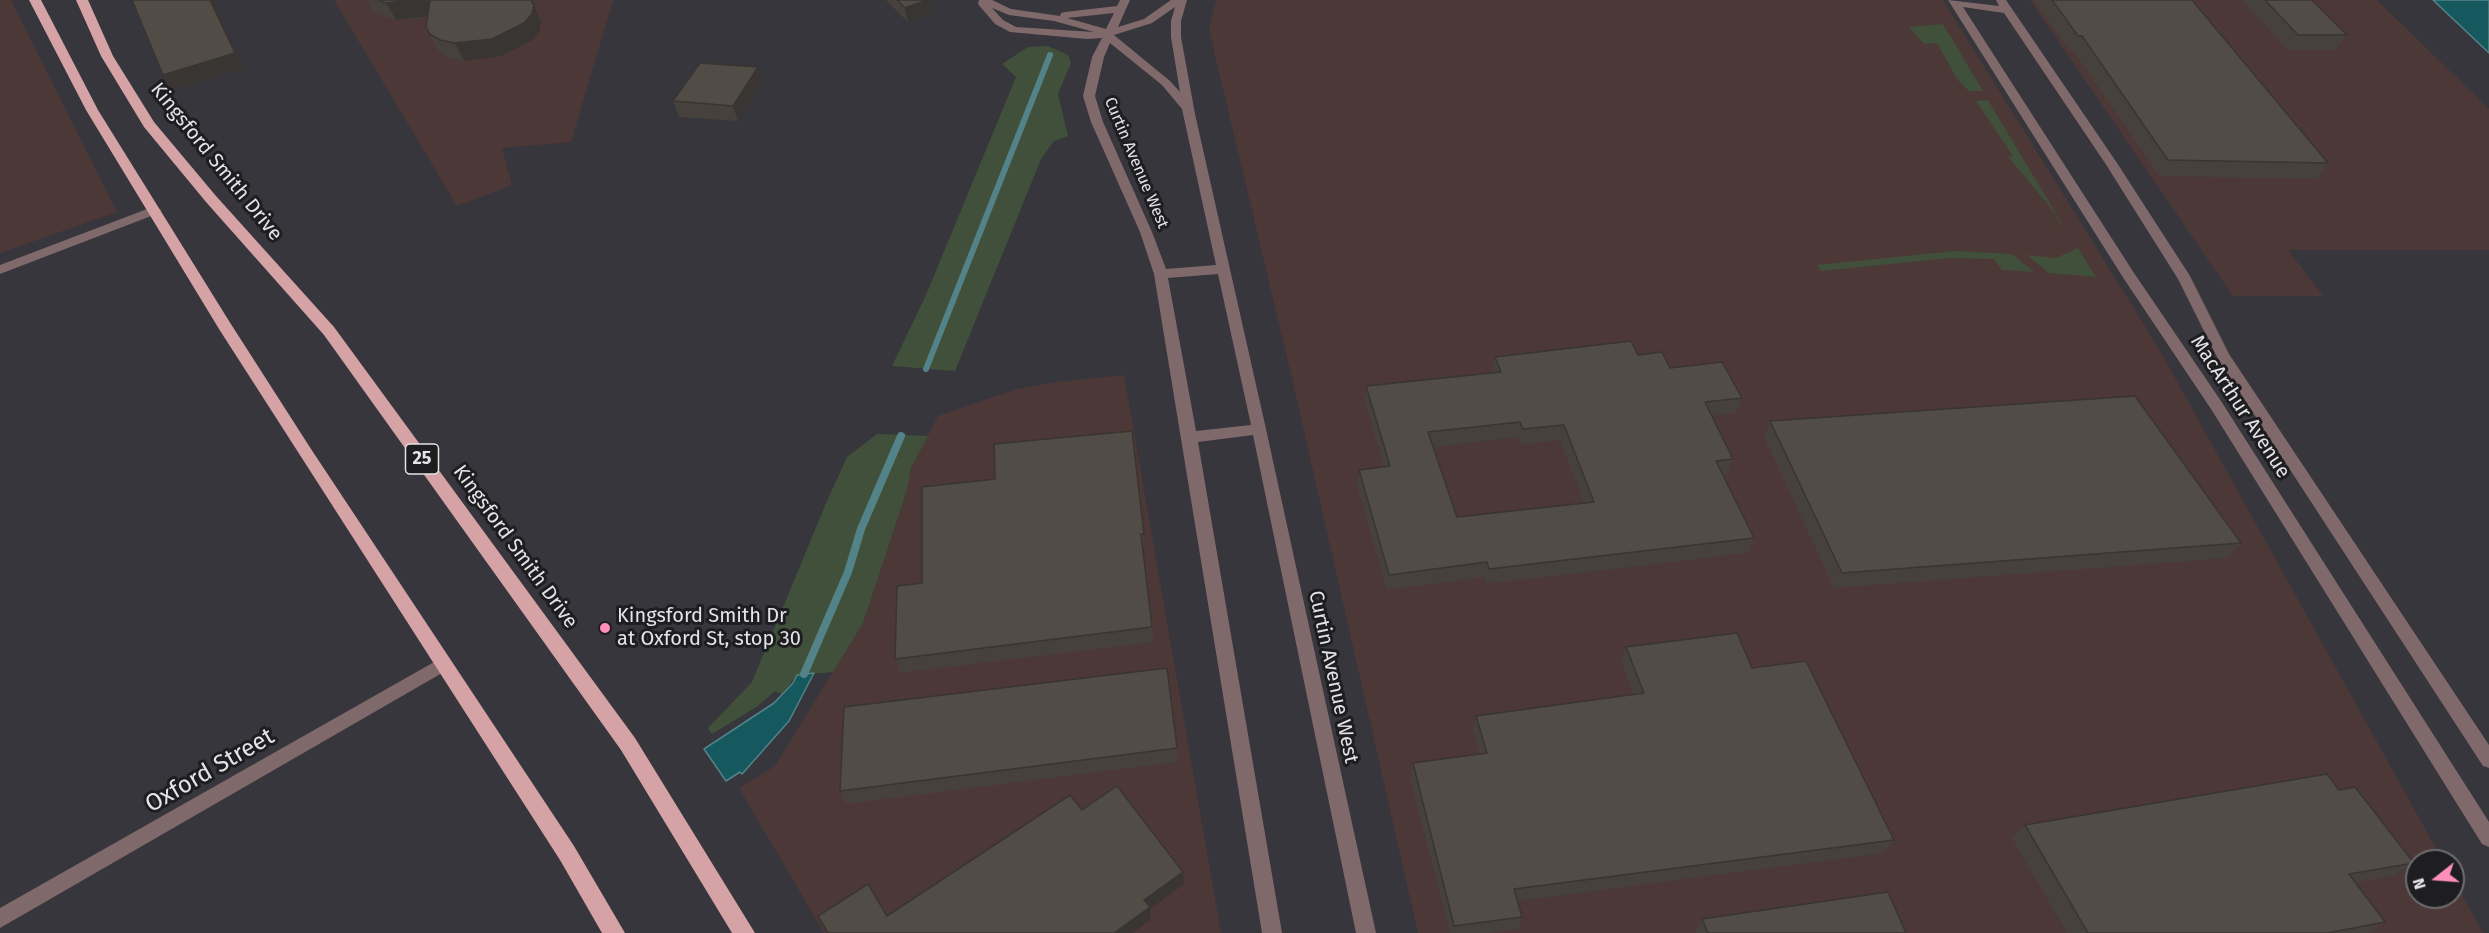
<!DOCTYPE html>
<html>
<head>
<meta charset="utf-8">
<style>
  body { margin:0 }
  #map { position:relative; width:2489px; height:933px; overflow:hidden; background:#37363c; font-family:"Fira Sans",sans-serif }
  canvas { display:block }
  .north { position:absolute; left:2405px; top:849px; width:60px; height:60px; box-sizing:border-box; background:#1e1e21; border:2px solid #6d6d71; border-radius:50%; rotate:253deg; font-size:16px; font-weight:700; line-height:24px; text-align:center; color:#e4e4e8 }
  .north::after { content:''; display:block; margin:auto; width:21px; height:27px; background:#ff8eba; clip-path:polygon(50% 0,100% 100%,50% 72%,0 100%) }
</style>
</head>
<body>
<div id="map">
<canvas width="2489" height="933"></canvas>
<div class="north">N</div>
</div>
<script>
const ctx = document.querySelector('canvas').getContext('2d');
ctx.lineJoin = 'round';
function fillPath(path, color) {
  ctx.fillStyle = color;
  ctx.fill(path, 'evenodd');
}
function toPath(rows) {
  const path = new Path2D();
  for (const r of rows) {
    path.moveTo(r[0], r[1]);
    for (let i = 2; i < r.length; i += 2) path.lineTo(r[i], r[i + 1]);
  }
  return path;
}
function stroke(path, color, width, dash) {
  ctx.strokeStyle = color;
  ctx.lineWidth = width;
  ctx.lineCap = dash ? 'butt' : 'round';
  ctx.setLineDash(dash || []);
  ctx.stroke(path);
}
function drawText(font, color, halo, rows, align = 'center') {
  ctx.font = font + ' "Fira Sans",sans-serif';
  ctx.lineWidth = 6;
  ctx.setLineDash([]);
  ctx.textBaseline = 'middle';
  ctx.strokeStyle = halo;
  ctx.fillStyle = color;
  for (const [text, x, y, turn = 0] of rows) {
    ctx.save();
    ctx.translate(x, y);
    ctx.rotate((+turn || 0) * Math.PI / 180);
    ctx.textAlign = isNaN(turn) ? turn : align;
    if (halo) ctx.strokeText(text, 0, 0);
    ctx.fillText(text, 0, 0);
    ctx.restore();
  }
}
fillPath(toPath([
  [0,0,11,0,117,212,0,253],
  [334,0,613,0,571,142,502,148,512,185,457,206],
  [1216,0,1943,0,2159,349,2443,861,2417,861,2417,897,2453,897,2453,878,2483,933,1418,933,1294,387,1209,30],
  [2030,0,2377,0,2489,109,2489,250,2288,250,2323,296,2233,296],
  [1124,375,1221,933,824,933,739,788,775,766,863,623,907,490,911,468,938,416,1017,389,1057,382]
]), '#4d3838');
fillPath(toPath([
  [1943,24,1983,91,1969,91,1957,79,1937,43,1924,44,1909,27],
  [1048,46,1068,55,1071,63,1058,94,1068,136,1054,141,1041,159,955,371,892,366,926,295,1016,77,1002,64,1028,47],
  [1988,100,2067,232,2047,203,2008,157,2013,156,1976,101],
  [2078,248,2096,277,2049,273,2027,255,2056,258],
  [1955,251,2012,254,2034,272,2002,270,1994,259,1949,258,1821,271,1817,265],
  [877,434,928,436,911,468,907,490,863,623,833,672,797,675,782,694,775,691,758,706,712,734,708,728,752,682,827,501,847,457]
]), '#40503a');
const water = toPath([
  [2433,0,2489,0,2489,53,2433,0],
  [814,673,789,721,742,774,740,772,726,781,704,749,774,703,793,683,797,675,814,673]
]);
fillPath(water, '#15595f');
stroke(water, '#538388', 1.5);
stroke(toPath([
  [926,369,1050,55]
]), '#538388', 6);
stroke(toPath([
  [804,674,848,572,861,529,901,436]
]), '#538388', 8);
fillPath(toPath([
  [979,0,992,0,1011,9,1060,16,1061,13,1065,12,1117,6,1120,0,1130,0,1118,27,1144,19,1171,0,1187,0,1181,21,1181,37,1195,114,1266,429,1376,933,1356,933,1253,435,1198,442,1282,933,1262,933,1154,274,1140,232,1091,122,1083,96,1092,57,1102,38,1087,39,1010,32,995,24,978,4,979,0],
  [1175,7,1171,21,1171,37,1180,92,1170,81,1114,35,1152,23,1175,7],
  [992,8,1009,15,1054,21,1094,32,1016,27,1003,20,992,8],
  [1114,13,1106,29,1067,18,1114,13],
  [1110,43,1162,85,1182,109,1216,265,1166,269,1152,232,1103,122,1095,96,1104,57,1110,43],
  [1218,274,1251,425,1196,431,1168,278,1218,274],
  [1948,0,1999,6,1996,0,2006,0,2117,163,2190,276,2229,354,2489,745,2489,768,2483,766,2218,359,2178,279,2105,163,2004,13,1963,7,2134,273,2221,401,2489,822,2489,847,2482,844,2211,409,2124,279,1948,0],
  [155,206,161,210,159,213,0,274,0,265,155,206],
  [443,657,449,659,451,664,449,669,0,928,0,908,443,657]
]), '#80696a');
fillPath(toPath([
  [29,0,41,0,98,110,229,321,311,449,574,846,625,933,602,933,560,860,219,329,86,110,29,0],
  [76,0,88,0,113,56,154,122,216,196,334,327,635,738,755,933,732,933,621,750,324,335,206,202,144,127,101,56,76,0]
]), '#d5a2a5');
fillPath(toPath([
  [367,0,531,0,541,22,539,32,531,41,501,56,464,61,449,58,439,52,426,27,428,17,396,20,374,13],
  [886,0,929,0,932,14,908,22],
  [2034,0,2192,0,2328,163,2317,179,2159,176,2074,51,2070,51],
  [2242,0,2312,0,2347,35,2336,50,2288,50],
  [763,83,738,121,679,117,673,101],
  [1638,355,1742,398,1736,413,1712,416,1733,459,1727,474,1723,475,1754,538,1748,553,1486,584,1484,577,1387,590,1357,485,1359,470,1384,467,1365,402,1366,386,1492,372,1495,357],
  [1517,437,1520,445,1560,440,1584,503,1457,517,1433,447],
  [1770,421,2241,543,2228,558,1834,588,1764,437],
  [1144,534,1145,549,1143,549,1154,642,900,673,895,659,922,583],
  [1626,647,1752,668,1894,840,1884,853,1518,901,1522,917,1518,929,1488,933,1450,933,1410,777,1413,763,1480,754,1473,730,1476,716,1634,694,1621,661],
  [1177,748,1178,762,846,804,840,791],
  [2339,790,2414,863,2395,875,2355,883,2385,922,2368,933,2067,933,2012,838,2025,825],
  [1702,919,1906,933,1696,933,1695,931]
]), '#47413d');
fillPath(toPath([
  [210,0,212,0,245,68,173,90,163,75],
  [412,0,432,0,439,15,396,20,386,3],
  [927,0,929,0,932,14,908,22,905,8],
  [534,5,541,22,539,32,531,41,501,56,464,61,455,43],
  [758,67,763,83,738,121,733,106],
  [1183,872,1184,884,1150,909,1151,919,1133,933,1114,933,1144,900]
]), '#393532');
const building = toPath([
  [132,0,210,0,235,53,163,75,132,0],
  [378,0,412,0,386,3,378,0],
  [430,0,531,0,534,5,532,14,524,23,492,39,455,43,440,40,430,34,426,27,430,0],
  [897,0,927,0,905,8,897,0],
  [2052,0,2192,0,2328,163,2168,160,2082,36,2078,36,2052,0],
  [2265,0,2312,0,2347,35,2298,35,2265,0],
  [700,63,758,67,733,106,673,101,700,63],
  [1631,341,1638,355,1662,352,1670,368,1722,362,1742,398,1705,402,1733,459,1716,461,1754,538,1489,569,1487,562,1389,575,1359,470,1390,466,1366,386,1501,372,1495,357,1631,341],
  [1520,422,1523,429,1564,425,1594,502,1457,517,1428,432,1520,422],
  [2135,396,2241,543,1842,573,1770,421,2135,396],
  [1132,431,1144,534,1141,534,1152,627,895,659,897,586,922,583,922,487,995,479,994,444,1132,431],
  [1737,633,1752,668,1806,661,1894,840,1514,889,1522,917,1454,926,1413,763,1487,753,1476,716,1644,693,1626,647,1737,633],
  [1167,668,1177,748,840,791,844,707,1167,668],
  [2327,774,2339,790,2355,787,2414,863,2349,874,2385,922,2327,933,2088,933,2025,825,2327,774],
  [1117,786,1183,872,1144,900,1150,907,1114,933,828,933,818,916,868,884,887,916,1070,795,1082,810,1117,786],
  [1888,892,1906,933,1708,933,1702,919,1888,892]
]);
fillPath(building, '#524c47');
stroke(building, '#393532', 1.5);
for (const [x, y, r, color] of [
  [605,628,6,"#ff8eba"]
]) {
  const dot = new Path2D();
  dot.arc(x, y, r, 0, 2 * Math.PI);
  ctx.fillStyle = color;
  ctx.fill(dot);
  stroke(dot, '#1e1e21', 2);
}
drawText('16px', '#e4e4e8', '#1e1e21', [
  ["Curtin Avenue West",1136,163,67]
]);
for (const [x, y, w] of [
  [422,459,33]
]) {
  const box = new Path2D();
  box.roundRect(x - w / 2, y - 15, w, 30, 4.5);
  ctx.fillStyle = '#1e1e21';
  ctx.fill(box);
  stroke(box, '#e4e4e8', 1.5);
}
drawText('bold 18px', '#e4e4e8', null, [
  ["25",422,459]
]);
drawText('20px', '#e4e4e8', '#1e1e21', [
  ["Kingsford Smith Drive",216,162,51],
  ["MacArthur Avenue",2240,407,57],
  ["Kingsford Smith Drive",515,547,54],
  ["Curtin Avenue West",1333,677,78]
]);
drawText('20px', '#e4e4e8', '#1e1e21', [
  ["Kingsford Smith Dr",617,616],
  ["at Oxford St, stop 30",617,639]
], 'left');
drawText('24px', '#e4e4e8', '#1e1e21', [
  ["Oxford Street",210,771,-30]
]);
</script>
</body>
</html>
